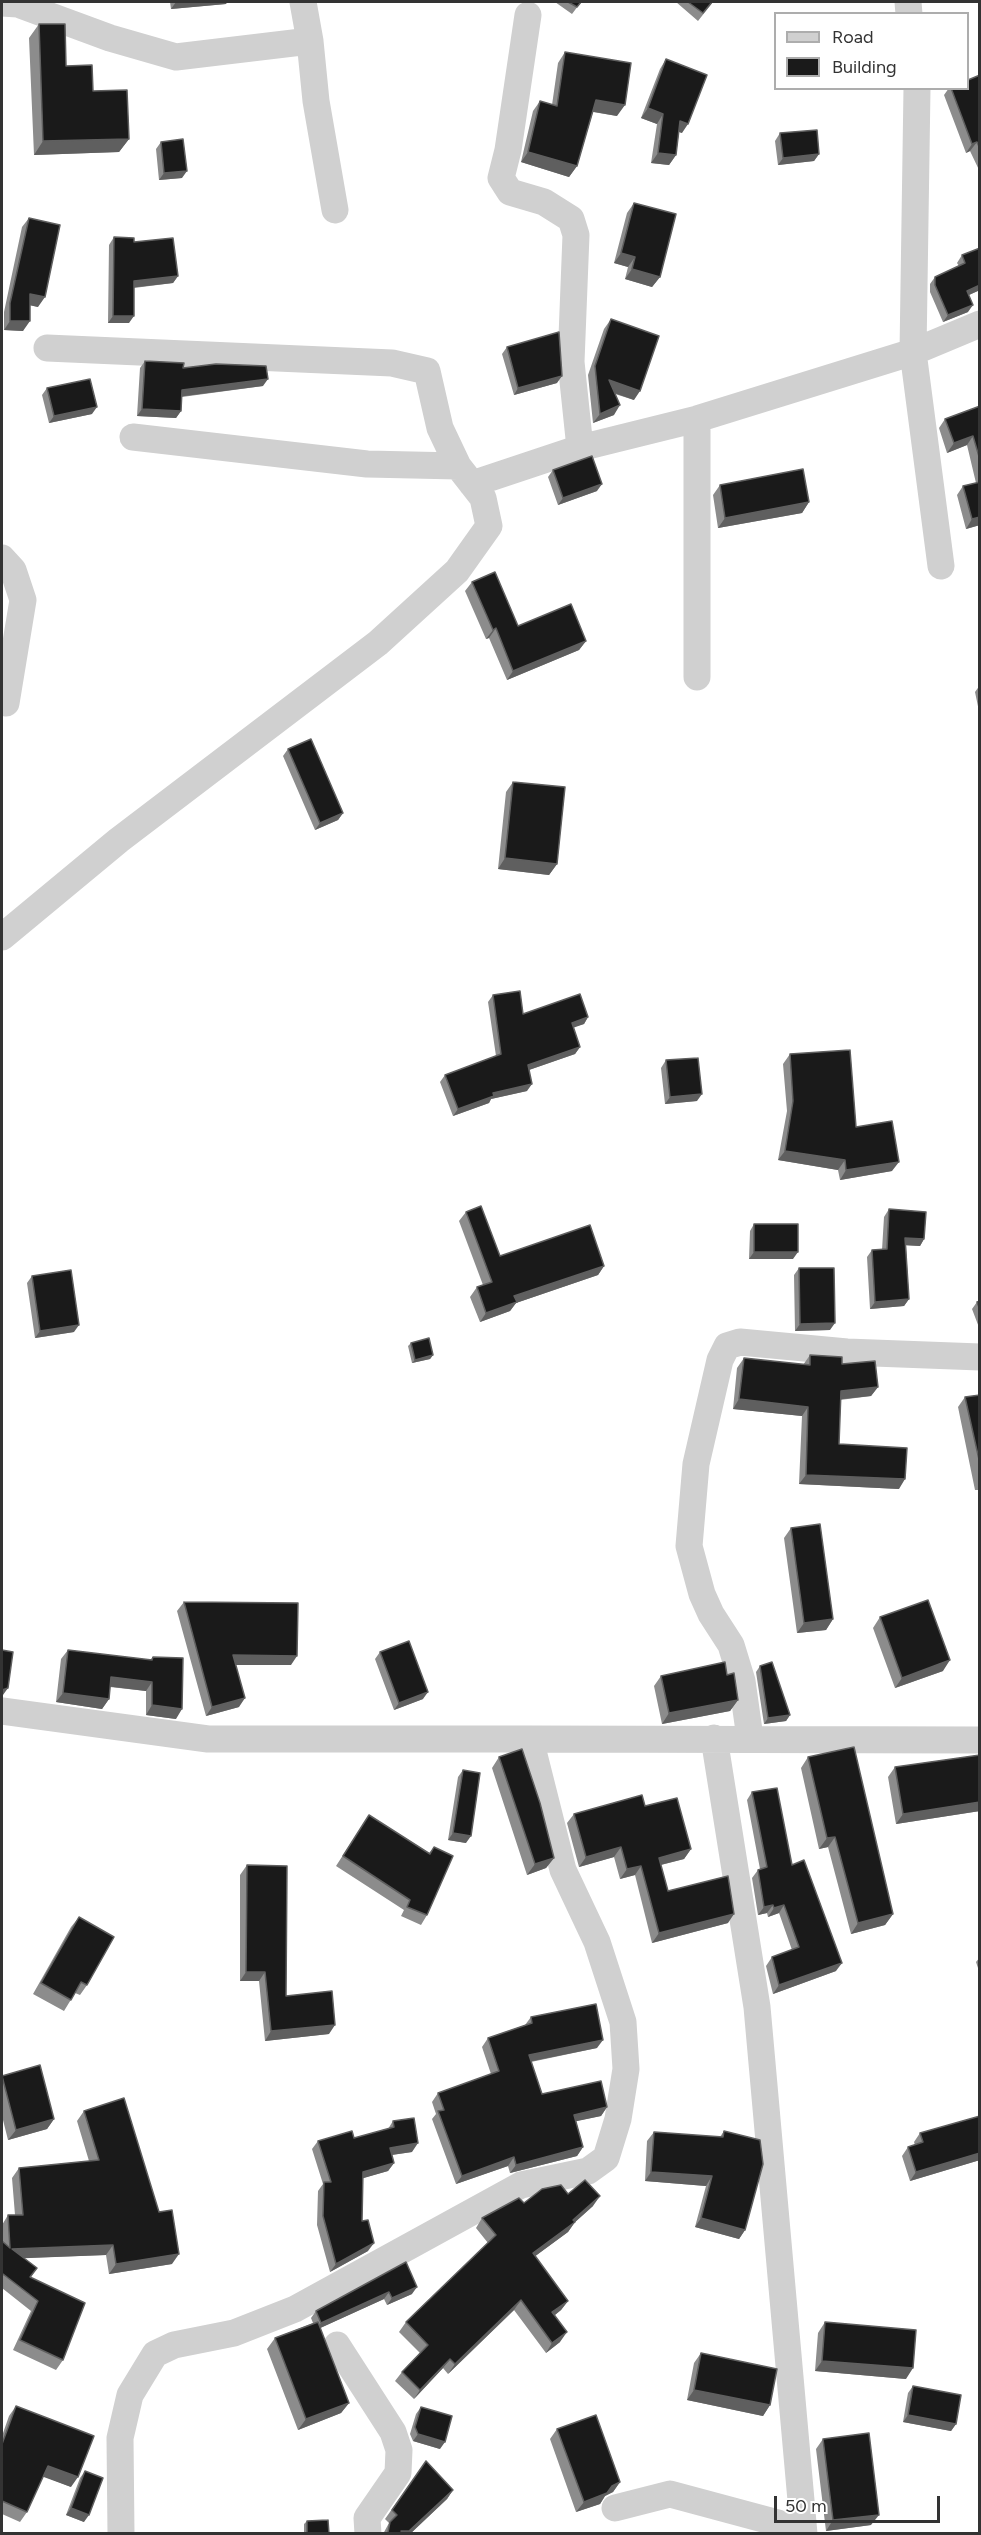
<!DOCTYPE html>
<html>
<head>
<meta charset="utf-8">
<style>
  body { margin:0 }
  #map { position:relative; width:981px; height:2535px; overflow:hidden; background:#fff; font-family:Figtree,sans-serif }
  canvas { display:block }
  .frame { position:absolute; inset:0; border:3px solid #333; pointer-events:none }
  .legend { position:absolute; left:774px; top:12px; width:195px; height:78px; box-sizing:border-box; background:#fff; border:2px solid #adadad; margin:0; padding:8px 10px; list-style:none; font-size:18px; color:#333 }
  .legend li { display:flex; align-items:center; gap:12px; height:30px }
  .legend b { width:30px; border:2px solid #adadad }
  .scale { position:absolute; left:774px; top:2496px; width:166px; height:27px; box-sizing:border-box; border:3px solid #333; border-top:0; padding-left:8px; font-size:18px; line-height:21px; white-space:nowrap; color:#333; -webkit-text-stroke:4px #fff; paint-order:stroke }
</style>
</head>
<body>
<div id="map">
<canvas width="981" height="2535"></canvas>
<div class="frame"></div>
<ul class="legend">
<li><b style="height:8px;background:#d0d0d0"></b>Road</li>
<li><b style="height:16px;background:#1a1a1a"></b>Building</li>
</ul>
<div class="scale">50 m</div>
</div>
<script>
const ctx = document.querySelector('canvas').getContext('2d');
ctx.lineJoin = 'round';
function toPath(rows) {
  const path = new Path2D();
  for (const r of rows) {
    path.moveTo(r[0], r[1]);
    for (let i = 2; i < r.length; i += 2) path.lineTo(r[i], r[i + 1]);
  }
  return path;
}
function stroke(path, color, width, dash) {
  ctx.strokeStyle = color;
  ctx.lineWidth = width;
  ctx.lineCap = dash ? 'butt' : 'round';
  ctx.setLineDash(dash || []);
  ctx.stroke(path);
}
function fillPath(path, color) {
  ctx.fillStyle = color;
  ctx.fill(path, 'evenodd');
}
stroke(toPath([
  [303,2,310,41],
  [908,2,909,14],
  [2,3,18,4,110,38,176,57,310,41,316,101,335,210],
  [528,15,508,150,501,178,510,192,544,202,571,219,576,235,571,362,580,448],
  [917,88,913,352,941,566],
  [697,419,697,677],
  [133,437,367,464,458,466],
  [472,484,580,448,697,419,913,352,980,324],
  [2,558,13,570,23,600,6,703],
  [2,937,119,840,378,643,457,571,489,526,483,498,458,466,440,428,427,371,392,363,47,348],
  [2,1711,208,1739,530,1739],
  [714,1738,757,2007,804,2534],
  [750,1738,742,1681,731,1645,711,1614,702,1594,689,1546,696,1464,720,1360,727,1346,740,1342,847,1352,980,1357],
  [337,2345,393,2432,399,2450,398,2473,367,2518,368,2534],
  [615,2508,670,2494,778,2523,798,2534],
  [121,2534,120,2438,130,2395,155,2354,174,2345,234,2333,295,2309,521,2185,588,2171,606,2158,618,2119,626,2069,623,2022,597,1942,563,1870,530,1739,980,1740]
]), '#d0d0d0', 27);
fillPath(toPath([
  [170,2,227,2,226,4,171,9],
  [555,2,581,2,572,14],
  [676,2,713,2,698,21],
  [39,24,66,66,93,91,129,139,119,152,34,155,29,38],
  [565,52,617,116,593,112,577,166,569,177,521,162,533,111,540,101,552,105,558,63],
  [666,59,682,133,679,132,676,155,669,165,651,163,657,124,641,118,660,69],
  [980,75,980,172,970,151,966,153,944,95,949,88,968,88],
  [780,133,819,154,814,161,778,165,775,141],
  [161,142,182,178,159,180,156,149],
  [634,203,660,277,652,287,625,279,628,267,614,263,627,213],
  [29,218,38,307,30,305,23,331,4,330,4,312,22,227],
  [114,237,134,242,178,276,173,283,134,288,129,323,108,323,109,245],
  [980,248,980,290,969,295,968,312,943,322,930,292,930,284,935,277,959,266,957,263,962,255],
  [611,319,634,400,615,394,614,415,593,423,588,375,604,329],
  [507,347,557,383,514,395,502,354],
  [145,361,183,368,263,386,182,397,181,411,176,418,137,416,140,368],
  [47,388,92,414,49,423,42,395],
  [980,406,980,525,966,529,957,495,963,486,976,483,967,445,947,453,939,428,945,419],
  [553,470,597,491,558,505,548,477],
  [720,485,809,502,802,513,718,528,713,495],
  [472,582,518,626,586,641,579,650,507,680,489,638,486,639,465,591],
  [980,685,980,716,975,692],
  [288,749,343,813,338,820,315,830,283,756],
  [513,782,557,864,549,875,498,869,506,792],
  [493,995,523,1014,588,1017,584,1024,573,1027,580,1047,575,1054,529,1070,527,1091,491,1099,489,1103,453,1116,440,1082,445,1075,496,1056,488,1002],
  [790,1054,856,1127,892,1171,840,1180,838,1170,778,1160,787,1111,783,1064],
  [666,1060,697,1101,665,1104,661,1068],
  [889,1209,924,1239,920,1246,906,1245,909,1299,904,1306,870,1309,867,1257,872,1250,882,1250,884,1217],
  [466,1212,500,1256,604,1266,598,1275,516,1303,510,1311,480,1322,470,1297,477,1287,483,1285,459,1221],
  [754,1224,793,1259,749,1259,750,1231],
  [799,1268,830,1330,795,1331,794,1275],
  [32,1276,74,1332,35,1338,27,1283],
  [980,1301,980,1330,972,1309,977,1302],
  [411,1343,433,1355,430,1359,412,1363,408,1346],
  [810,1355,842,1364,878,1387,871,1396,840,1400,839,1444,899,1489,799,1484,802,1416,733,1409,737,1368,744,1358,803,1365],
  [980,1395,980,1490,975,1490,958,1407,965,1397],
  [791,1528,833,1619,826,1630,797,1633,784,1538],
  [184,1602,291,1665,236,1665,239,1707,206,1716,177,1611],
  [880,1617,943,1671,895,1688,873,1628],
  [68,1650,150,1660,153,1657,176,1719,146,1715,146,1691,110,1687,109,1699,102,1709,56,1702,61,1659],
  [380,1652,423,1699,394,1710,375,1659],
  [760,1666,790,1715,786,1721,764,1724,756,1672],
  [727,1675,738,1700,730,1711,662,1724,654,1686,661,1676],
  [980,1755,980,1811,896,1824,888,1777,895,1767],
  [499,1757,554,1858,546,1868,527,1875,492,1768],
  [808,1757,893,1914,885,1925,851,1934,828,1847,819,1849,801,1768],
  [463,1770,466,1843,448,1840,458,1777],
  [752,1792,792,1865,836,1971,773,1994,766,1966,772,1957,792,1950,779,1913,768,1917,767,1913,758,1915,752,1878,758,1870,760,1869,747,1800],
  [645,1806,691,1849,684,1859,661,1865,668,1891,728,1923,652,1943,635,1875,620,1879,614,1857,579,1867,567,1823,574,1814],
  [369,1815,429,1853,434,1847,427,1915,421,1925,401,1916,404,1910,336,1866],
  [247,1865,286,1996,329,2034,265,2041,259,1981,240,1981,240,1875],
  [79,1917,87,1985,80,1995,75,1993,64,2011,33,1994,71,1927],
  [980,1957,980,1974,976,1962],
  [531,2017,597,2048,531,2062,542,2094,607,2107,601,2116,576,2121,583,2147,577,2156,510,2173,508,2166,456,2184,432,2119,436,2114,432,2102,438,2093,491,2074,482,2047,488,2038,525,2025],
  [2,2076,54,2119,47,2129,8,2140,2,2116],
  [84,2111,172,2264,109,2274,106,2255,24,2258,37,2268,31,2277,63,2360,56,2370,13,2350,31,2311,2,2288,2,2225,8,2215,15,2215,12,2178,19,2168,89,2161,77,2121],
  [980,2116,980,2160,910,2181,902,2156,908,2147,915,2145,914,2142,920,2133],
  [393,2121,412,2152,392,2155,394,2163,388,2171,363,2178,362,2221,368,2251,330,2272,317,2225,318,2191,323,2184,312,2149,318,2141,354,2138,388,2129],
  [724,2131,745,2230,739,2239,695,2227,706,2186,645,2181,647,2141,654,2132,720,2137],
  [568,2194,593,2206,575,2222,568,2232,535,2256,568,2301,561,2310,555,2315,560,2342,546,2353,514,2310,448,2374,443,2368,414,2399,395,2381,402,2372,420,2353,399,2332,406,2322,488,2243,476,2228,482,2218,524,2203],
  [406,2262,412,2294,387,2305,384,2299,320,2328,349,2403,341,2413,298,2430,267,2349,275,2338,313,2323,311,2318,316,2311],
  [825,2322,906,2379,815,2371,818,2333],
  [701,2353,770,2405,763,2416,687,2400,694,2363],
  [913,2386,956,2424,951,2431,903,2422,908,2393],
  [16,2406,71,2487,43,2476,27,2512,20,2522,2,2514,2,2436,9,2416],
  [421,2407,440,2449,413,2441,410,2434,416,2414],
  [557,2429,620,2482,613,2492,605,2496,600,2504,576,2512,550,2439],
  [823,2439,871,2525,826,2531,816,2449],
  [426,2461,453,2490,447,2499,410,2534,383,2534,389,2523,385,2519],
  [85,2471,84,2522,66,2515,80,2478],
  [307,2521,329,2534,304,2534,304,2524]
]), '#8c8c8c');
fillPath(toPath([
  [176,2,227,2,226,4,171,9],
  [596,100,625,105,617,116,589,111],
  [648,108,663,114,657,124,641,118],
  [680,121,688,124,682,133,674,130],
  [129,139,119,152,34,155,43,141],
  [977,142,970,151,966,153,972,144],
  [528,152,577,166,569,177,521,162],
  [658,153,676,155,669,165,651,163],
  [819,154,814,161,778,165,783,158],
  [187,171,182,178,159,180,164,173],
  [621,253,635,257,628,267,614,263],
  [632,269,660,277,652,287,625,279],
  [178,276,173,283,129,288,134,281],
  [980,285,980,290,962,298,967,291],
  [30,294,45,297,38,307,24,304],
  [973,305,968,312,943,322,948,315],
  [113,316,134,316,129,323,108,323],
  [10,321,30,321,23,331,4,330],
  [562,376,557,383,514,395,518,388],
  [268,379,263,386,177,397,182,390],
  [609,380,640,391,634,400,603,389],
  [620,405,614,415,593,423,600,414],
  [97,407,92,414,49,423,54,416],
  [142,409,181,411,176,418,137,416],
  [973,436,967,445,947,453,954,443],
  [602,484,597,491,558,505,563,498],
  [809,502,802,513,718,528,725,518],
  [980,517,980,525,966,529,972,519],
  [496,628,489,638,486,639,493,630],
  [586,641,579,650,507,680,513,671],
  [343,813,338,820,315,830,320,823],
  [505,858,557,864,549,875,498,869],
  [588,1017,584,1024,567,1030,572,1023],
  [580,1047,575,1054,523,1072,528,1065],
  [532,1084,527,1091,491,1099,489,1103,453,1116,458,1109,493,1093],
  [702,1094,697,1101,665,1104,670,1097],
  [785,1151,845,1160,838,1170,778,1160],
  [899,1162,892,1171,840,1180,846,1170],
  [905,1238,924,1239,920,1246,900,1245],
  [754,1252,798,1252,793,1259,749,1259],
  [604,1266,598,1275,516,1303,510,1311,480,1322,486,1313,514,1296],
  [909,1299,904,1306,870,1309,875,1302],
  [835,1323,830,1330,795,1331,800,1324],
  [79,1325,74,1332,35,1338,40,1331],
  [433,1355,430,1359,412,1363,415,1360],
  [878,1387,871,1396,834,1400,841,1391],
  [739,1399,808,1407,802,1416,733,1409],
  [806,1475,905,1479,899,1489,799,1484],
  [833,1619,826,1630,797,1633,804,1623],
  [233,1655,297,1656,291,1665,227,1665],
  [950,1660,943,1671,895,1688,902,1678],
  [111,1677,152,1682,146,1691,105,1686],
  [8,1688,3,1695,2,1696,2,1690],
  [428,1692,423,1699,394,1710,399,1703],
  [63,1693,109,1699,102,1709,56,1702],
  [245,1698,239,1707,206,1716,212,1707],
  [738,1700,730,1711,662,1724,669,1713],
  [152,1705,182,1709,176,1719,146,1715],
  [790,1715,786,1721,764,1724,768,1718],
  [980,1802,980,1811,896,1824,903,1814],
  [453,1833,471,1836,466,1843,448,1840],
  [835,1837,828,1847,819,1849,827,1838],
  [621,1847,614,1857,579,1867,586,1857],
  [691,1849,684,1859,652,1867,659,1858],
  [554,1858,546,1868,527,1875,535,1864],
  [641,1866,635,1875,620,1879,627,1869],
  [773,1905,767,1913,758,1915,764,1907],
  [784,1905,779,1913,768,1917,774,1908],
  [734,1914,728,1923,652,1943,659,1933],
  [893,1914,885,1925,851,1934,858,1923],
  [842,1963,836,1971,773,1994,779,1985],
  [246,1972,265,1972,259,1981,240,1981],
  [335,2025,329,2034,265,2041,271,2031],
  [603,2040,597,2048,523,2063,529,2055],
  [607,2107,601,2116,568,2123,574,2115],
  [54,2119,47,2129,8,2140,16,2130],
  [418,2143,412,2152,384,2156,390,2148],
  [583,2147,577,2156,510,2173,516,2165],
  [980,2153,980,2160,910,2181,916,2172],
  [514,2157,508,2166,456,2184,462,2176],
  [394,2163,388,2171,357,2180,363,2172],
  [651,2172,712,2176,706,2186,645,2181],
  [600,2196,593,2206,573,2224,575,2222,568,2232,526,2263,533,2253],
  [701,2218,745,2230,739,2239,695,2227],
  [374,2243,368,2251,330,2272,336,2264],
  [113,2245,106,2255,4,2259,12,2249],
  [179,2254,172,2264,109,2274,116,2264],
  [417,2287,412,2294,387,2305,392,2298],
  [389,2292,384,2299,316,2330,321,2323],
  [521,2300,514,2310,448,2374,455,2364],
  [568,2301,561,2310,546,2322,552,2312],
  [567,2332,560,2342,546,2353,552,2343],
  [450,2359,443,2368,414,2399,420,2390],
  [822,2361,913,2368,906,2379,815,2371],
  [694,2390,770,2405,763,2416,687,2400],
  [349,2403,341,2413,298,2430,306,2419],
  [908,2415,956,2424,951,2431,903,2422],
  [418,2434,445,2442,440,2449,413,2441],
  [48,2466,78,2477,71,2487,41,2476],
  [620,2482,613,2492,605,2496,600,2504,576,2512,584,2502],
  [453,2490,447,2499,410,2534,399,2534],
  [71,2508,89,2515,84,2522,66,2515],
  [879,2515,871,2525,826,2531,833,2520]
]), '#5f5f5f');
const building = toPath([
  [568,2,581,2,577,7,568,2],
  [688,2,712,2,703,13,688,2],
  [39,24,65,24,66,66,92,65,93,91,127,90,129,139,43,141,39,24],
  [565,52,631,63,625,105,596,100,577,166,528,152,540,101,557,106,565,52],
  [666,59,707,75,688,124,680,121,676,155,658,153,663,114,648,108,666,59],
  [980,75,980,149,977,142,972,144,951,88,968,88,968,80,980,75],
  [817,130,819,154,783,158,780,133,817,130],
  [183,139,187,171,164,173,161,142,183,139],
  [634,203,676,214,660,277,632,269,635,257,621,253,634,203],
  [29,218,60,225,45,297,30,294,30,321,10,321,10,303,29,218],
  [114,237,134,238,134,242,173,238,178,276,134,281,134,316,113,316,114,237],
  [980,248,980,285,967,291,973,305,948,315,935,285,935,277,965,263,962,255,980,248],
  [611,319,659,336,640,391,609,380,620,405,600,414,595,366,611,319],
  [559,332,562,376,518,388,507,347,559,332],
  [145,361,184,363,183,368,216,364,266,366,268,379,182,390,181,411,142,409,145,361],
  [90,379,97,407,54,416,47,388,90,379],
  [980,406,980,460,973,436,954,443,945,419,980,406],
  [592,456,602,484,563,498,553,470,592,456],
  [803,469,809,502,725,518,720,485,803,469],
  [980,482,980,517,972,519,963,486,980,482],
  [495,572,518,626,571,604,586,641,513,671,496,628,493,630,472,582,495,572],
  [311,739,343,813,320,823,288,749,311,739],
  [513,782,565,787,557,864,505,858,513,782],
  [520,991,523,1014,580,994,588,1017,572,1023,580,1047,528,1065,532,1084,493,1093,494,1096,458,1109,445,1075,501,1054,493,995,520,991],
  [850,1050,856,1127,892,1121,899,1162,846,1170,845,1160,785,1151,793,1101,790,1054,850,1050],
  [698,1058,702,1094,670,1097,666,1060,698,1058],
  [481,1206,500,1256,590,1225,604,1266,514,1296,517,1302,486,1313,477,1287,492,1282,466,1212,481,1206],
  [889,1209,926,1212,924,1239,905,1238,909,1299,875,1302,872,1250,887,1249,889,1209],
  [754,1224,798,1224,798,1252,754,1252,754,1224],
  [799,1268,834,1268,835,1323,800,1324,799,1268],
  [71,1270,79,1325,40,1331,32,1276,71,1270],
  [980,1301,980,1310,977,1302,980,1301],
  [429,1338,433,1355,415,1360,411,1343,429,1338],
  [810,1355,842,1357,842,1364,875,1361,878,1387,841,1391,839,1444,907,1448,905,1479,806,1475,808,1407,739,1399,744,1358,810,1365,810,1355],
  [980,1395,980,1464,965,1397,980,1395],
  [820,1524,833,1619,804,1623,791,1528,820,1524],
  [928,1600,950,1660,902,1678,880,1617,928,1600],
  [184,1602,298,1603,297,1656,233,1655,245,1698,212,1707,184,1602],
  [409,1641,428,1692,399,1703,380,1652,409,1641],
  [2,1650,13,1652,8,1688,2,1690,2,1650],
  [68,1650,152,1660,153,1657,183,1658,182,1709,152,1705,152,1682,111,1677,109,1699,63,1693,68,1650],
  [725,1662,727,1675,734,1673,738,1700,669,1713,661,1676,725,1662],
  [772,1662,790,1715,768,1718,760,1666,772,1662],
  [854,1747,893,1914,858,1923,835,1837,827,1838,808,1757,854,1747],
  [522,1749,540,1803,554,1858,535,1864,499,1757,522,1749],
  [980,1755,980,1802,903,1814,895,1767,980,1755],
  [463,1770,480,1773,471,1836,453,1833,463,1770],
  [777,1788,792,1865,804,1860,842,1963,779,1985,772,1957,799,1947,784,1905,774,1908,773,1905,764,1907,758,1870,767,1867,752,1792,777,1788],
  [642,1795,645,1806,677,1798,691,1849,659,1858,668,1891,728,1876,734,1914,659,1933,641,1866,627,1869,621,1847,586,1857,574,1814,642,1795],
  [369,1815,430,1854,434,1847,453,1856,427,1915,407,1907,410,1900,343,1856,369,1815],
  [247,1865,287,1866,286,1996,332,1991,335,2025,271,2031,265,1972,246,1972,247,1865],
  [79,1917,114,1937,87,1985,81,1982,71,2000,41,1983,79,1917],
  [596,2004,603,2040,529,2055,542,2094,601,2081,607,2107,574,2115,583,2147,516,2165,514,2157,462,2176,438,2111,444,2110,438,2093,499,2071,488,2038,532,2023,531,2017,596,2004],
  [40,2065,54,2119,16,2130,2,2076,40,2065],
  [124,2098,159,2212,172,2210,179,2254,116,2264,113,2245,12,2249,37,2268,30,2277,85,2303,63,2360,20,2340,38,2301,3,2274,2,2277,2,2241,10,2248,8,2215,23,2215,19,2168,99,2160,84,2111,124,2098],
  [980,2116,980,2153,916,2172,908,2147,923,2142,920,2133,980,2116],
  [414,2118,418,2143,390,2148,394,2163,363,2172,362,2221,368,2220,374,2243,336,2264,323,2216,324,2182,331,2182,318,2141,352,2131,354,2138,394,2127,393,2121,414,2118],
  [724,2131,760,2140,763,2164,745,2230,701,2218,712,2176,651,2172,654,2132,723,2137,724,2131],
  [585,2180,600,2196,573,2220,575,2222,533,2253,568,2301,552,2312,567,2332,552,2343,521,2300,455,2364,450,2359,420,2390,402,2372,428,2345,406,2322,496,2235,482,2218,519,2198,524,2203,542,2189,561,2185,568,2194,585,2180],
  [406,2262,417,2287,392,2298,389,2292,321,2323,316,2311,406,2262],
  [318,2322,349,2403,306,2419,275,2338,318,2322],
  [825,2322,916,2330,913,2368,822,2361,825,2322],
  [701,2353,777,2369,770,2405,694,2390,701,2353],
  [913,2386,961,2395,956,2424,908,2415,913,2386],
  [16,2406,94,2436,78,2477,48,2466,27,2512,2,2501,2,2444,16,2406],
  [421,2407,452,2416,445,2442,418,2434,415,2427,421,2407],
  [596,2415,620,2482,612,2486,607,2493,584,2502,557,2429,596,2415],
  [869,2433,879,2515,833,2520,823,2439,869,2433],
  [426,2461,453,2490,409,2531,401,2531,403,2534,387,2534,388,2532,390,2522,397,2515,392,2510,426,2461],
  [85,2471,103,2478,89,2515,71,2508,85,2471],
  [328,2520,329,2534,307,2534,307,2521,328,2520]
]);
fillPath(building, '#1a1a1a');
stroke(building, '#5f5f5f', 1.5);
</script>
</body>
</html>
